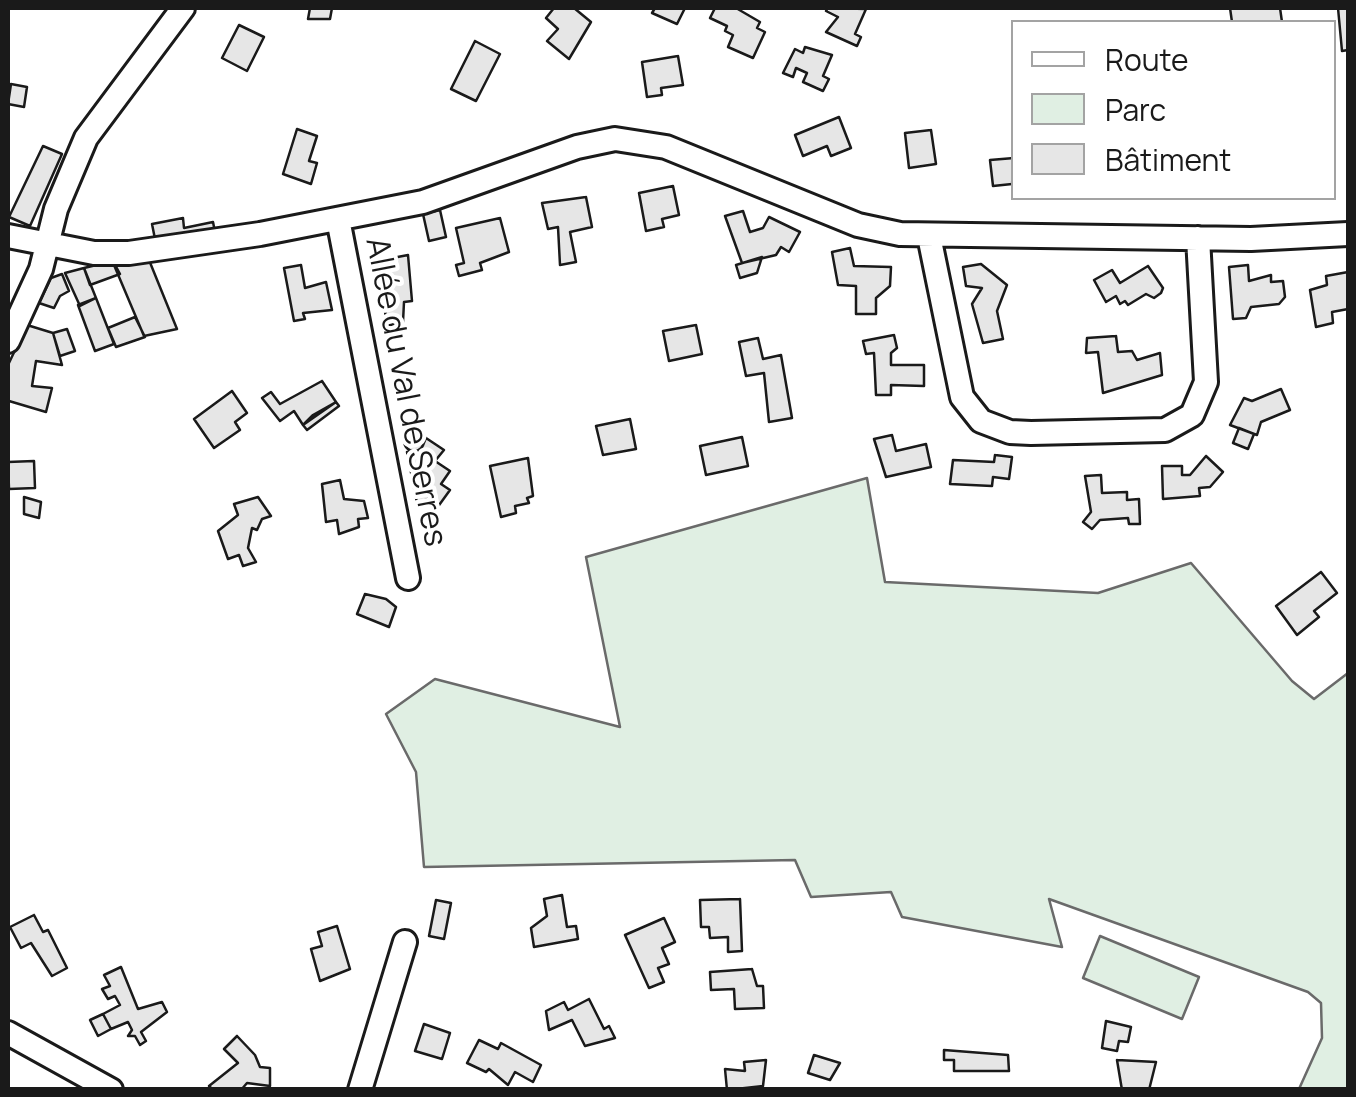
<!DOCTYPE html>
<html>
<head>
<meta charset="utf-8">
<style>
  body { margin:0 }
  #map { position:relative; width:1356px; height:1097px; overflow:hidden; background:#fff; font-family:Manrope,sans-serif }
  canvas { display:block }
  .frame { position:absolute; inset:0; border:10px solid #1a1a1a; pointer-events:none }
  .legend { position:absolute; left:1011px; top:20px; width:325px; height:180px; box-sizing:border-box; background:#fff; border:2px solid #a3a3a3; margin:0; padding:12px 18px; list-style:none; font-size:30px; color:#1a1a1a }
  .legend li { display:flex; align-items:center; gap:20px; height:50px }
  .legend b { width:50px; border:2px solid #a3a3a3 }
</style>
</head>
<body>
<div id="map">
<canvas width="1356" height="1097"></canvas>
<div class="frame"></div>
<ul class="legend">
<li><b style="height:12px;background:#fff"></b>Route</li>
<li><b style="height:28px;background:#e0efe3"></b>Parc</li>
<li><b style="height:28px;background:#e6e6e6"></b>Bâtiment</li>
</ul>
</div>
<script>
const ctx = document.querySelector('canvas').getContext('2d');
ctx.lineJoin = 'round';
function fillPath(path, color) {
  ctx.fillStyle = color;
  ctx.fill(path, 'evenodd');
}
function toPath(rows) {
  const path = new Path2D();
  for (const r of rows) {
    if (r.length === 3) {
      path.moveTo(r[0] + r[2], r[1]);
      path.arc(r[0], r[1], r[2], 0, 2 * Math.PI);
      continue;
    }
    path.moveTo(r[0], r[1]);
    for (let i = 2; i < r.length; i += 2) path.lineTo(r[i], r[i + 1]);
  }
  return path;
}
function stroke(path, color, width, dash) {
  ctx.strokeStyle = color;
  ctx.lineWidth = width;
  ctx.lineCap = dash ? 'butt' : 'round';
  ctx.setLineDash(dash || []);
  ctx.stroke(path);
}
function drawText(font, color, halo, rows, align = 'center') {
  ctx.font = font + ' Manrope,sans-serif';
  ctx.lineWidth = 8;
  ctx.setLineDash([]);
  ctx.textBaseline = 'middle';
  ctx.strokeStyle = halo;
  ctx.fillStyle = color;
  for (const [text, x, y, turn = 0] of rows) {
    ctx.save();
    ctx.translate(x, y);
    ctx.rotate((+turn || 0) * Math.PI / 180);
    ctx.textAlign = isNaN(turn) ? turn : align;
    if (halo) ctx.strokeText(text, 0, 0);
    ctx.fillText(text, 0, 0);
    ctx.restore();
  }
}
const green = toPath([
  [867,478,885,582,1098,593,1191,563,1292,681,1314,699,1348,673,1348,1089,1299,1089,1322,1038,1321,1003,1308,992,1049,899,1062,947,902,917,891,892,811,897,795,860,424,867,416,772,386,714,435,679,620,727,586,557,867,478],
  [1100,936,1199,977,1182,1019,1083,978,1100,936]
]);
fillPath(green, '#e0efe3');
stroke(green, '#6a6a6a', 2.5);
const building = toPath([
  [310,8,309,8,332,8,330,19,308,19,310,8],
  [554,8,574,8,591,22,569,59,547,41,558,29,546,18,554,8],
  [655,8,685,8,677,24,652,13,655,8],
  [715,8,736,8,760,22,757,28,765,32,753,58,728,47,733,35,725,31,727,26,710,18,715,8],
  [828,8,866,9,855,34,861,37,857,46,826,32,838,17,826,11,828,8],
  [1230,8,1280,8,1282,22,1232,22,1230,8],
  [1338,8,1348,8,1348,50,1342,51,1338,8],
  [239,25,264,37,247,71,222,58,239,25],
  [475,41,500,54,476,101,451,89,475,41],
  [805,47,832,55,823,76,829,79,823,91,803,82,807,73,796,68,793,77,783,73,795,49,803,53,805,47],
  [678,56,683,85,661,88,662,95,647,97,642,62,678,56],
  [11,84,27,87,24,107,8,104,11,84],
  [839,117,851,148,831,156,827,146,803,156,795,135,839,117],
  [297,129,317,136,309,161,317,163,311,184,283,174,297,129],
  [931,130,936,164,909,168,905,133,931,130],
  [43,146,62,154,30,226,9,217,43,146],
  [1014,158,1012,184,993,186,990,160,1014,158],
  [673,186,679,215,662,219,664,227,646,231,639,193,673,186],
  [586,197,592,227,570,232,576,262,560,265,558,227,548,229,542,203,586,197],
  [440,210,446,237,429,241,423,214,440,210],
  [743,211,750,232,763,228,769,217,800,232,789,252,781,247,776,255,742,263,725,216,743,211],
  [183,218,184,228,213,222,215,232,156,244,152,224,183,218],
  [500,218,509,252,480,263,482,270,459,276,456,265,464,263,456,228,500,218],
  [850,248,854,266,891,267,890,286,876,298,876,314,856,314,856,286,838,285,832,252,850,248],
  [408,255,412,301,404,302,403,322,386,326,382,260,408,255],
  [762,257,757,273,740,278,736,265,762,257],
  [149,260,177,329,144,336,114,265,149,260],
  [113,261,120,274,90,285,84,268,113,261],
  [981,264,1007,285,997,311,1003,339,983,343,972,304,982,288,966,286,963,267,981,264],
  [301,265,305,288,326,282,332,310,303,313,305,319,294,321,284,268,301,265],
  [1248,265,1249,281,1271,275,1271,282,1283,281,1285,297,1279,304,1251,307,1246,318,1233,319,1229,267,1248,265],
  [1148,266,1163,288,1161,293,1154,298,1146,294,1128,305,1125,301,1120,304,1116,296,1106,302,1094,280,1112,270,1120,283,1148,266],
  [84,268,96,298,80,306,65,273,84,268],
  [1348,272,1348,309,1332,312,1333,323,1316,327,1310,290,1327,285,1326,276,1348,272],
  [62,274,69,291,60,296,54,308,39,303,51,278,62,274],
  [96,298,114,344,95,351,78,305,96,298],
  [135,317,145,337,116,347,108,328,135,317],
  [27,325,53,333,62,365,36,361,32,386,52,388,46,412,9,401,8,404,8,365,27,325],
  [696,325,702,354,669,361,663,331,696,325],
  [67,329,75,351,60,356,53,333,67,329],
  [894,335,897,348,891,353,891,365,924,365,924,386,891,385,891,395,876,395,874,353,866,354,863,341,894,335],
  [1116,336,1118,352,1132,351,1137,360,1160,353,1162,375,1103,393,1098,352,1086,353,1087,338,1116,336],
  [758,338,763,359,781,355,792,418,769,422,764,373,746,376,739,342,758,338],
  [322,381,336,402,303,425,294,411,280,421,262,398,271,392,280,404,322,381],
  [1281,389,1290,410,1261,422,1257,435,1230,425,1244,398,1252,401,1281,389],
  [232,391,247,413,235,422,240,430,214,448,194,419,232,391],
  [336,402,339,406,307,430,303,425,313,415,336,402],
  [630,419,636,449,603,455,596,426,630,419],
  [1239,428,1254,434,1248,449,1233,443,1239,428],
  [414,441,10],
  [892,435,896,451,926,444,931,467,886,477,874,439,892,435],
  [742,437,748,466,706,475,700,446,742,437],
  [426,438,444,450,435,461,450,471,441,484,450,490,437,508,428,499,417,503,407,452,420,452,426,438],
  [995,455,1012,457,1009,479,993,477,992,486,950,484,953,460,994,462,995,455],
  [1206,456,1223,472,1210,487,1199,488,1200,496,1163,499,1162,466,1182,466,1182,475,1190,475,1206,456],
  [528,458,533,496,527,498,529,503,515,506,516,513,501,517,490,466,528,458],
  [34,461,35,488,9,489,8,462,34,461],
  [1101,475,1102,493,1127,492,1127,500,1139,499,1140,524,1129,524,1128,518,1100,520,1092,529,1083,522,1091,512,1085,476,1101,475],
  [340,480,344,499,364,501,368,518,358,519,359,527,339,534,337,520,326,522,322,484,340,480],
  [24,497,41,502,39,518,24,514,24,497],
  [258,497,271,516,262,519,257,530,252,528,248,548,256,562,243,566,239,555,228,559,218,531,238,515,234,504,258,497],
  [1321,572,1337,593,1314,611,1319,617,1297,635,1276,606,1321,572],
  [365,594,386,599,396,607,389,627,357,614,365,594],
  [562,895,567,927,576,926,578,939,534,947,531,928,547,916,544,899,562,895],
  [740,899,742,951,728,952,728,937,710,938,709,927,701,927,700,900,740,899],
  [436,900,451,903,444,939,429,936,436,900],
  [34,915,43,932,48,930,67,968,52,976,31,943,21,948,10,927,34,915],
  [664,918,675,942,662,948,669,964,658,968,664,982,649,988,625,935,664,918],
  [337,926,350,969,320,981,311,949,322,946,318,932,337,926],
  [121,967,138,1009,162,1002,167,1012,141,1032,146,1041,140,1045,135,1036,128,1036,132,1030,128,1022,111,1029,103,1014,120,1005,115,996,108,999,102,989,110,986,104,975,121,967],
  [752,969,757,986,763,986,764,1008,735,1009,734,989,711,990,710,972,752,969],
  [589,999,604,1029,609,1026,615,1038,585,1046,572,1020,549,1030,546,1011,564,1002,568,1010,589,999],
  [103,1014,111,1029,98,1036,90,1020,103,1014],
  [1106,1021,1131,1027,1128,1042,1119,1041,1117,1051,1102,1048,1106,1021],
  [424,1024,450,1033,442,1059,415,1051,424,1024],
  [237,1036,255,1055,260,1067,270,1068,270,1086,247,1083,241,1090,213,1090,209,1086,238,1063,224,1049,237,1036],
  [479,1040,498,1049,501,1043,541,1065,533,1082,515,1072,508,1085,489,1069,486,1072,467,1063,479,1040],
  [944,1050,1008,1055,1009,1071,954,1071,954,1060,944,1060,944,1050],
  [814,1055,840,1063,830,1080,808,1073,814,1055],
  [766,1060,763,1086,727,1090,725,1069,745,1071,744,1062,766,1060],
  [1117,1060,1156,1062,1149,1090,1122,1090,1117,1060]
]);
fillPath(building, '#e6e6e6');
stroke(building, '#1a1a1a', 2.5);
const minor = toPath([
  [338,219,408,578],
  [8,236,94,253,129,253,260,234,423,202,577,147,615,139,666,147,858,225,900,234,1251,239,1348,234],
  [929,236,962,397,981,421,1010,432,1031,433,1165,430,1192,415,1206,382,1198,238],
  [8,341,41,269,56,209,86,138,183,8],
  [8,1033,111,1090],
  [360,1090,405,942]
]);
stroke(minor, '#1a1a1a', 28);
stroke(minor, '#fff', 22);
drawText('32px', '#1a1a1a', '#fff', [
  ["Allée du Val de Serres",405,392,79]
]);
</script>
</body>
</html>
